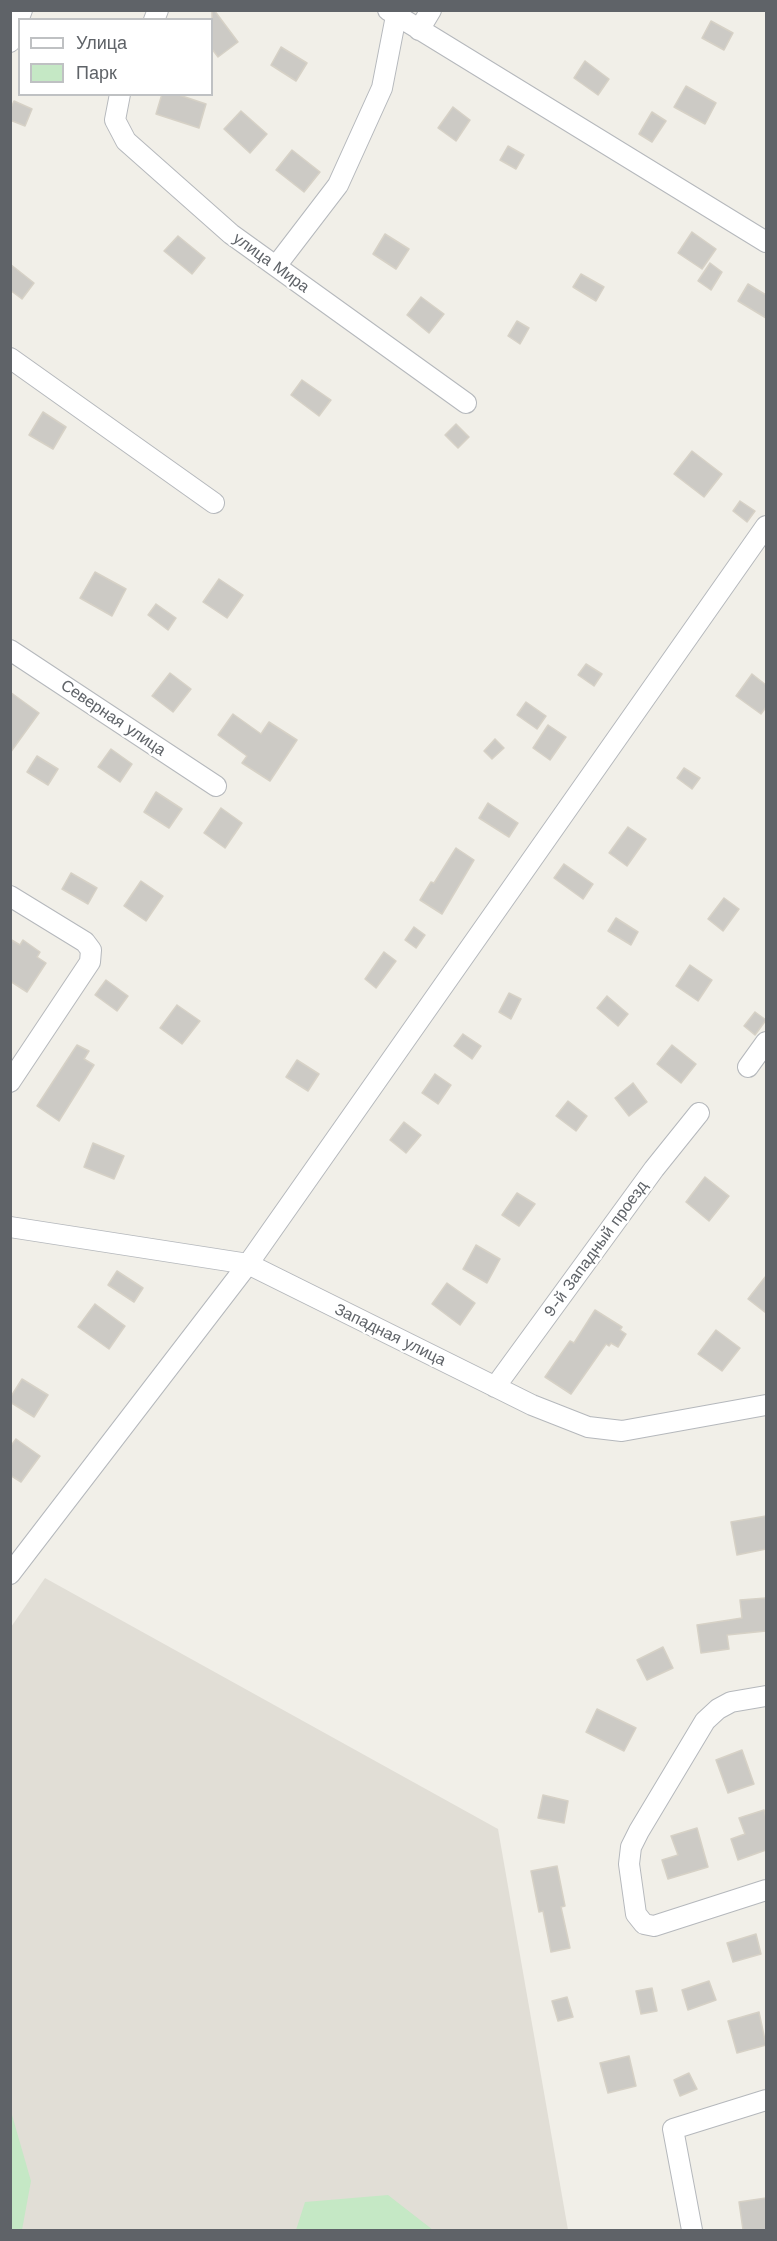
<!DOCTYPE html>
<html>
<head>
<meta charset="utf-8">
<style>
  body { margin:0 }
  #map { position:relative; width:777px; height:2241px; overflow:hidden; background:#f1efe8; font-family:"Work Sans",sans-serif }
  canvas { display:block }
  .frame { position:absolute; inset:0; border:12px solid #5f6368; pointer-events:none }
  .legend { position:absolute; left:18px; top:18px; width:195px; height:78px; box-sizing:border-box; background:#fff; border:2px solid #bfc1c3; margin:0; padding:8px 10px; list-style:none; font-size:18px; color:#5f6368 }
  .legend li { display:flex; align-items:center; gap:12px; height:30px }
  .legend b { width:30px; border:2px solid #bfc1c3 }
</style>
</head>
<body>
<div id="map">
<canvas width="777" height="2241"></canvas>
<div class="frame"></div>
<ul class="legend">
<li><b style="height:8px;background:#fff"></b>Улица</li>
<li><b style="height:16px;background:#c5e8c5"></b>Парк</li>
</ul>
</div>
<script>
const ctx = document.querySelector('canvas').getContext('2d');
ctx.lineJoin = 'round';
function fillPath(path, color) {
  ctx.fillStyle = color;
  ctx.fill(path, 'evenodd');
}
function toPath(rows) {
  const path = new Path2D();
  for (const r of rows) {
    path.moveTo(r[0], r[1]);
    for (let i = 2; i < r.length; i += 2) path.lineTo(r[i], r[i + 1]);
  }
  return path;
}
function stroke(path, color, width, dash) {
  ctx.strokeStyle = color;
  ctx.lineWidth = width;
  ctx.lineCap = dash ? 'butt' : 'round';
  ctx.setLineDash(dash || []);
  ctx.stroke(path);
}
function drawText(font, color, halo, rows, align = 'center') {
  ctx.font = font + ' "Work Sans",sans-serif';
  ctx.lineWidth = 4.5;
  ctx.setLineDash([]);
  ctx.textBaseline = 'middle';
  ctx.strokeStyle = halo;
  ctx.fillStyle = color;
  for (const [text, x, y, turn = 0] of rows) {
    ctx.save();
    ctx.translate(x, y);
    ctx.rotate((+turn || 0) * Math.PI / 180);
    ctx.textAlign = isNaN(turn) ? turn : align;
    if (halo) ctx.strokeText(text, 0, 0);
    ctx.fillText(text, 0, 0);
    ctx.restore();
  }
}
fillPath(toPath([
  [45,1578,498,1829,568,2230,11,2230,11,1627]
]), '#e1ded6');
fillPath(toPath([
  [10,2108,31,2181,22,2230,11,2230],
  [388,2195,433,2230,296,2230,305,2202]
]), '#c5e8c5');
const building = toPath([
  [212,10,214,10,238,42,218,57,212,49,212,10],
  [711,21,733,33,724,50,702,38,711,21],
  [281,47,307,63,296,81,271,65,281,47],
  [585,61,609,79,598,95,574,78,585,61],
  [686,86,716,103,705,124,674,107,686,86],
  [162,94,176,94,206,104,199,128,156,114,162,94],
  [14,101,32,109,25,126,10,120,10,110,14,101],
  [453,107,470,120,456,141,438,128,453,107],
  [241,111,267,134,250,153,224,129,241,111],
  [652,112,666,121,652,142,639,134,652,112],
  [508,146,524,155,516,169,500,160,508,146],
  [292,150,320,172,304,192,276,170,292,150],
  [692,232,716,249,702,269,678,253,692,232],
  [385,234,409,249,396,269,373,254,385,234],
  [178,236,205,258,192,274,164,251,178,236],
  [710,263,722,272,711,290,698,281,710,263],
  [10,264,34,283,22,299,10,290,10,264],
  [581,274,604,287,596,301,573,287,581,274],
  [748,284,766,295,766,318,738,301,748,284],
  [421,297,444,314,429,333,407,315,421,297],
  [517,321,529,328,520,344,508,336,517,321],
  [302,380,331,400,319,416,291,395,302,380],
  [43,412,66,427,53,449,29,435,43,412],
  [456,424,469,437,458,448,445,435,456,424],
  [692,451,722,474,704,497,674,474,692,451],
  [740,501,755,511,747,522,733,511,740,501],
  [95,572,126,589,112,616,80,598,95,572],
  [219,579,243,595,227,618,203,602,219,579],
  [156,604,176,618,168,630,148,615,156,604],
  [586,664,602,674,594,686,578,675,586,664],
  [170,673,191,689,173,712,152,696,170,673],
  [752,674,766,685,766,707,761,714,736,696,752,674],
  [10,692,39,713,10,753,10,692],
  [526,702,546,716,537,729,517,715,526,702],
  [233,714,261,734,269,722,297,740,270,781,242,763,247,756,218,735,233,714],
  [548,725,566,737,550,760,533,748,548,725],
  [495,739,504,748,492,759,484,751,495,739],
  [111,749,132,764,120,782,98,767,111,749],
  [37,756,58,769,48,785,27,772,37,756],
  [684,768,700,778,692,789,677,778,684,768],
  [156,792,182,809,169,828,144,812,156,792],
  [488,803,518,823,509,837,479,818,488,803],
  [221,808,242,823,225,848,204,833,221,808],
  [628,827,646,839,627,866,609,853,628,827],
  [456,848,474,860,442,914,420,900,431,882,434,883,456,848],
  [564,864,593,884,583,899,554,878,564,864],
  [71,873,97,888,88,904,62,889,71,873],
  [141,881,163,896,146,921,124,906,141,881],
  [724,898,739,909,723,931,708,919,724,898],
  [616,918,638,932,631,945,608,931,616,918],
  [414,927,425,935,416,948,405,940,414,927],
  [10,939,20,945,23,940,40,952,37,957,46,963,27,992,10,981,10,939],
  [384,952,396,961,376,988,365,979,384,952],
  [690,965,712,980,698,1001,676,986,690,965],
  [106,980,128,996,117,1011,95,995,106,980],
  [509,993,521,999,511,1019,499,1012,509,993],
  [607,996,628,1014,618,1026,597,1008,607,996],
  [177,1005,200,1021,182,1044,160,1028,177,1005],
  [755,1012,766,1020,755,1035,744,1026,755,1012],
  [463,1034,481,1046,472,1059,454,1046,463,1034],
  [77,1045,89,1051,84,1059,94,1065,59,1121,37,1106,77,1045],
  [672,1045,696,1064,681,1083,657,1064,672,1045],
  [297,1060,319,1074,308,1091,286,1077,297,1060],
  [435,1074,451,1085,438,1104,422,1093,435,1074],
  [633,1083,647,1102,629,1116,615,1098,633,1083],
  [568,1101,587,1116,576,1131,556,1116,568,1101],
  [404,1122,421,1135,406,1153,390,1140,404,1122],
  [93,1143,124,1156,114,1179,84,1167,93,1143],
  [705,1177,729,1196,709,1221,686,1202,705,1177],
  [517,1193,535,1204,519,1226,502,1215,517,1193],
  [476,1245,500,1259,487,1283,463,1269,476,1245],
  [117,1271,143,1288,134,1302,108,1285,117,1271],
  [766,1276,766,1313,748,1299,766,1276],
  [447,1283,475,1303,460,1325,432,1304,447,1283],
  [95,1304,125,1326,109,1349,78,1327,95,1304],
  [595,1310,622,1327,620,1330,626,1334,618,1347,611,1343,609,1346,606,1344,571,1394,545,1377,570,1341,574,1343,595,1310],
  [716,1330,740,1348,722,1371,698,1354,716,1330],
  [22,1379,48,1395,34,1417,10,1402,10,1398,22,1379],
  [16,1439,40,1456,21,1482,10,1475,10,1447,16,1439],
  [766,1516,766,1549,737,1555,731,1522,766,1516],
  [766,1598,766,1631,727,1635,729,1649,701,1653,697,1625,742,1618,740,1600,766,1598],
  [663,1647,673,1668,647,1680,637,1660,663,1647],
  [597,1709,636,1728,624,1751,586,1732,597,1709],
  [742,1750,754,1784,728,1793,716,1760,742,1750],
  [543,1795,568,1801,564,1823,538,1818,543,1795],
  [764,1810,766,1818,766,1850,738,1860,731,1839,745,1834,739,1818,764,1810],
  [697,1828,708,1867,668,1879,662,1860,678,1855,671,1836,697,1828],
  [557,1866,565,1906,561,1907,570,1948,551,1952,543,1911,539,1912,531,1871,557,1866],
  [756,1934,761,1954,733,1962,727,1943,756,1934],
  [709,1981,716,2000,688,2010,682,1990,709,1981],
  [652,1988,657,2011,641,2014,636,1991,652,1988],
  [567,1997,573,2017,558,2021,552,2001,567,1997],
  [759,2012,766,2045,737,2053,728,2021,759,2012],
  [629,2056,636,2086,608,2093,600,2063,629,2056],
  [689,2073,697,2089,680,2096,674,2080,689,2073],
  [766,2198,766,2230,743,2230,739,2202,766,2198]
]);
fillPath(building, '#cccac5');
stroke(building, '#d6d1c6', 1.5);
const minor = toPath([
  [388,10,766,242],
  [154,20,158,10],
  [419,30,431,10],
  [10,42,22,10],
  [120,94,115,120,126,141,231,234,466,403],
  [276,266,338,185,382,88,396,16],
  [10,358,214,503],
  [10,650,216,786],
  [10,896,85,942,91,950,90,962,10,1082],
  [748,1067,766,1042],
  [10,1227,248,1264,532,1405,588,1427,622,1431,766,1405],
  [495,1387,654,1169,699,1113],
  [10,1574,248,1264,766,526],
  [766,1696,731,1702,718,1709,705,1721,639,1831,631,1847,629,1864,636,1914,644,1924,654,1926,766,1890],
  [692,2230,673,2129,766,2100]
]);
stroke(minor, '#b5b8bc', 22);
stroke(minor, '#fff', 20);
drawText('16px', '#5f6368', '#fff', [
  ["улица Мира",271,263,36],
  ["Северная улица",113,718,34],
  ["9-й Западный проезд",596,1249,-54],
  ["Западная улица",390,1335,26]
]);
</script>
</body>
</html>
